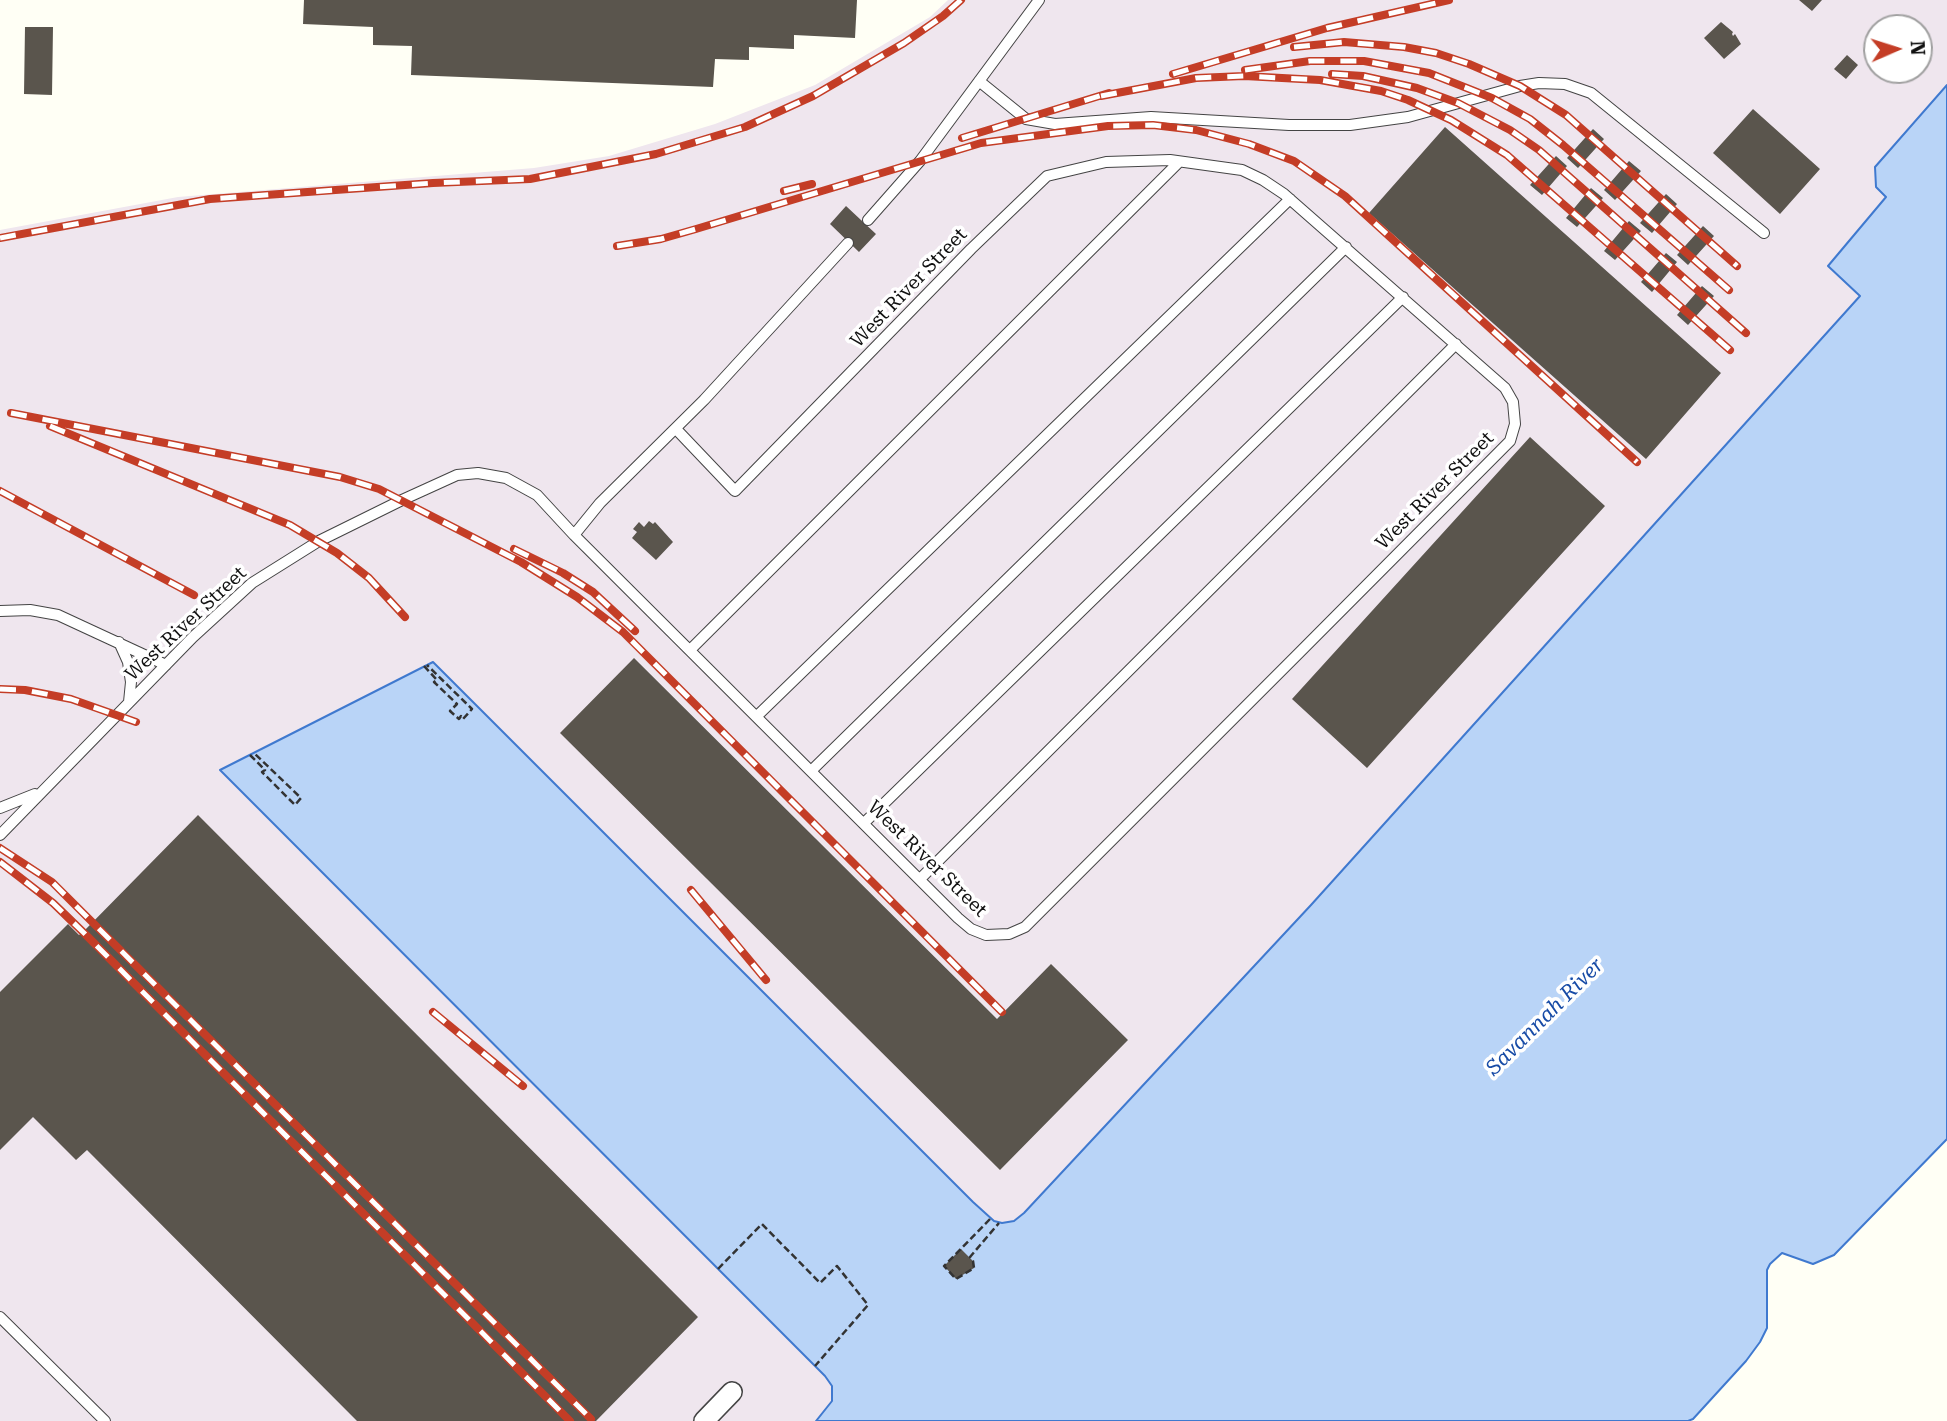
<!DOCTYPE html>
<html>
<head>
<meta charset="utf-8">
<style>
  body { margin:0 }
  #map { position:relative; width:1947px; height:1421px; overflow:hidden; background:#fffff5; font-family:"Roboto Serif",serif }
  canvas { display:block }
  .north { position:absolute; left:1863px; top:14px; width:70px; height:70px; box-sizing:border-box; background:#fff; border:2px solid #a0a0a0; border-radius:50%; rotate:87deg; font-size:19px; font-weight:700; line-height:28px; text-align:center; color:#111 }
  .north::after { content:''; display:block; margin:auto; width:24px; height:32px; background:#c43d26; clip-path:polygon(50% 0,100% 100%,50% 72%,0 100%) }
</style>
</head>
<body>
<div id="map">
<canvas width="1947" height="1421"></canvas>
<div class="north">N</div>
</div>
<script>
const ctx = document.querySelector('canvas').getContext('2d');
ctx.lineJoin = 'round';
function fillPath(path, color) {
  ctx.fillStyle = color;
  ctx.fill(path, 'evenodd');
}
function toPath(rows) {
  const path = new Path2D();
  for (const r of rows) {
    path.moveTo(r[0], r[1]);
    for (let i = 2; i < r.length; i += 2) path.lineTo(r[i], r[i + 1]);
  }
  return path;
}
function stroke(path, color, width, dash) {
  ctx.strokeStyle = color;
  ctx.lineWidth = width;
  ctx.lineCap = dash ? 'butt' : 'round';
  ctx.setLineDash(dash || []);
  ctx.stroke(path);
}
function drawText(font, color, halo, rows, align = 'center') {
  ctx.font = font + ' "Roboto Serif",serif';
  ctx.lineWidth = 7;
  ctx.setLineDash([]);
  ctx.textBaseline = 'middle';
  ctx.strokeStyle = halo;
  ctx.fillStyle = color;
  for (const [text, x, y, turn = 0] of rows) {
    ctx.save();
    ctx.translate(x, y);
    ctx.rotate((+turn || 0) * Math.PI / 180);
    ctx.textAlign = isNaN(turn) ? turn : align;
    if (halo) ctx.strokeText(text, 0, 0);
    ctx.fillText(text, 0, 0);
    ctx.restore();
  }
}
fillPath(toPath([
  [948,0,1947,0,1947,85,1875,167,1886,197,1829,266,1861,295,1311,905,1024,1213,1014,1221,1002,1223,994,1221,973,1202,433,662,220,771,825,1376,832,1386,832,1401,816,1421,0,1421,0,230,178,197,534,168,609,156,715,124,815,85,930,17],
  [1877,28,1919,28,1919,70,1877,70]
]), '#efe6ee');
const water = toPath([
  [1947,85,1947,1139,1834,1255,1813,1264,1782,1253,1770,1264,1767,1270,1767,1328,1760,1342,1746,1361,1693,1419,1688,1421,816,1421,832,1401,832,1386,825,1376,220,770,433,662,973,1202,994,1221,1002,1223,1014,1221,1024,1213,1311,905,1860,296,1828,266,1886,197,1876,187,1875,167,1947,85]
]);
fillPath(water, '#b9d4f7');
stroke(water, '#3f79cf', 2);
fillPath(toPath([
  [304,0,857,0,855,38,794,35,794,49,749,47,749,60,715,59,713,87,411,75,412,46,373,45,373,27,303,24],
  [1799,0,1822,0,1812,11],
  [1721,22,1733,32,1732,34,1733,36,1735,34,1741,44,1724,59,1704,38],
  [25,27,53,27,52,95,24,94],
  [1847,55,1858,65,1846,79,1834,69],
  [1753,109,1820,169,1780,214,1713,153],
  [1445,127,1721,373,1646,459,1369,213],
  [1593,129,1604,139,1578,168,1567,158],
  [1556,156,1567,166,1542,195,1530,185],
  [1629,161,1641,171,1615,200,1604,190],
  [1591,188,1603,198,1577,227,1566,218],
  [1666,194,1677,204,1652,233,1640,223],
  [846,206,876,234,859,252,830,224],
  [1629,221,1641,231,1615,260,1604,251],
  [1703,226,1714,236,1688,265,1677,255],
  [1666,253,1677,262,1652,292,1641,282],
  [1702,286,1714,296,1688,325,1677,315],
  [1530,437,1605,506,1367,768,1292,699],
  [649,521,653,524,655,522,673,542,656,560,632,538,637,532,633,529,639,522,644,527],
  [634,658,997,1019,1051,964,1128,1040,1000,1170,560,733],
  [198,815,698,1317,596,1421,357,1421,87,1150,76,1160,33,1117,0,1150,0,992,68,924,79,935,83,932],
  [961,1249,973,1261,974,1268,956,1279,944,1266]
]), '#5a554d');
const lane = toPath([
  [979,81,1026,119,1055,124,1151,117,1289,125,1350,125,1408,117,1520,86,1539,83,1565,84,1591,93,1764,233],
  [868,220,920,161,1039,0],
  [574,535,600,503,704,400,848,243],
  [0,611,30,610,58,615,166,665],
  [119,642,128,662,131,682,129,702],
  [690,650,1179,162],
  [757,716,1290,199],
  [811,771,1346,247],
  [0,808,35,794],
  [864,823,1403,297],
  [0,835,193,637,252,583,319,541,402,500,457,475,478,473,506,478,537,495,574,535,958,918,971,929,986,935,1009,934,1025,927,1300,652,1510,441,1515,424,1513,402,1505,388,1284,194,1263,180,1242,170,1170,160,1106,162,1047,176,971,249,735,491,676,429],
  [920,879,1456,344],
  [0,1317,105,1421]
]);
const street = toPath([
  [704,1421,732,1392]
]);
stroke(lane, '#444', 12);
stroke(street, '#444', 22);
stroke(toPath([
  [424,666,437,680,434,682,457,704,450,711,459,719,461,716,463,719,472,709,427,665],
  [250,755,265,770,262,772,295,805,301,798,254,753],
  [990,1219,944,1266,956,1279,974,1268,973,1261,970,1257,999,1223],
  [718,1269,762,1224,820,1283,837,1266,868,1305,815,1366]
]), '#333', 2.5, [7, 3.5]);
stroke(lane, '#fff', 10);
stroke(street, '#fff', 19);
const rail = toPath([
  [1294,47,1344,42,1404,47,1436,53,1469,64,1520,86,1566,115,1737,266],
  [1245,70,1310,61,1364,61,1429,73,1492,98,1530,119,1563,145,1729,290],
  [1173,74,1327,28,1449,0],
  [1332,74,1363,76,1417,88,1458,103,1510,130,1539,150,1746,333],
  [1101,96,1196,78,1244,76,1320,80,1381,91,1408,100,1451,120,1507,155,1730,350],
  [962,138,1109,93],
  [784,191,812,184],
  [0,238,210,199,433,183,530,179,656,154,745,127,813,96,904,43,943,16,961,0],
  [617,246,661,239,696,229,981,143,1108,126,1153,125,1196,130,1249,144,1294,161,1345,196,1637,462],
  [11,413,340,477,379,489,521,562,577,597,623,632,1002,1012],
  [50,426,290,525,337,553,369,578,405,617],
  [0,491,194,595],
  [514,549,563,573,593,592,635,631],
  [0,689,25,690,71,699,136,722],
  [0,848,52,882,591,1419],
  [0,862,53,903,83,932,570,1421],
  [691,890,766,980],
  [433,1012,523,1086]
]);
stroke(rail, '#c43d26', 8);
stroke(rail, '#fff', 5, [16]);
drawText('19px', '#111', '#fff', [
  ["West River Street",909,288,-46],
  ["West River Street",1435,491,-45],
  ["West River Street",186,624,-43],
  ["West River Street",927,859,44]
]);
drawText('italic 21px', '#174ba6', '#fff', [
  ["Savannah River",1545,1017,-45]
]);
</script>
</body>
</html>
